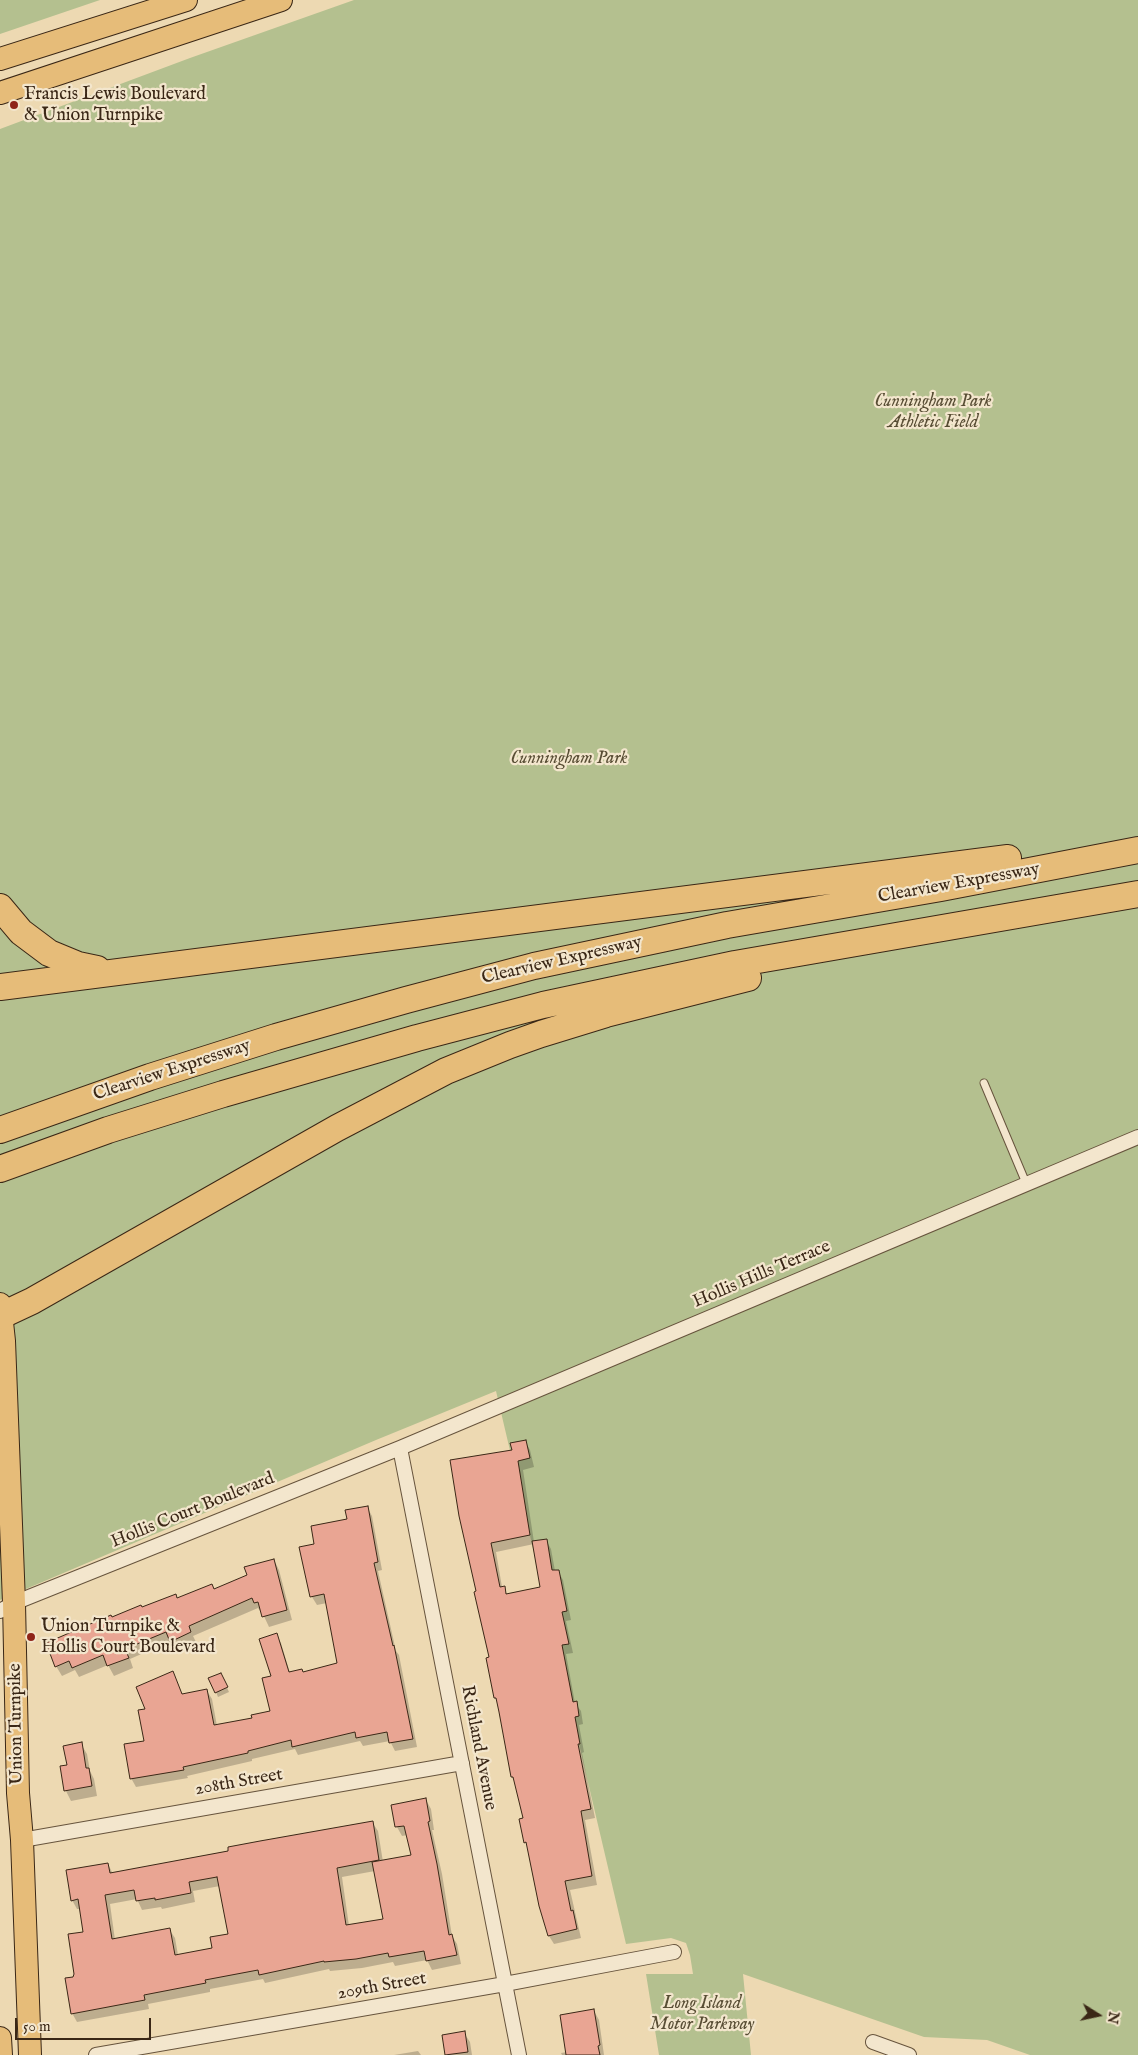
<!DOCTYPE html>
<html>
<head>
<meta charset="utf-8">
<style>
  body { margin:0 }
  #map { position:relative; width:1138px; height:2055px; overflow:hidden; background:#edd9b2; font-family:"IM FELL English",serif }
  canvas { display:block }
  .north { position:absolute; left:1073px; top:1990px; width:50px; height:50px; -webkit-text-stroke:4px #f3e6cd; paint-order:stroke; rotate:100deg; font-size:14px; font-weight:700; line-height:20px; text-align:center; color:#3a2716 }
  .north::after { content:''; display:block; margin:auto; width:18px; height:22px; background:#3a2716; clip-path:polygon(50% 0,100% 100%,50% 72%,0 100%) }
  .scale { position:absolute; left:15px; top:2018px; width:136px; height:22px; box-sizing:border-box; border:2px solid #3a2716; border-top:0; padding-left:6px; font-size:15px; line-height:18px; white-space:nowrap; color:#3a2716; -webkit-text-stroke:4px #f3e6cd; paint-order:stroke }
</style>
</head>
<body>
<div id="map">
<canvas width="1138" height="2055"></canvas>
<div class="north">N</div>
<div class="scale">50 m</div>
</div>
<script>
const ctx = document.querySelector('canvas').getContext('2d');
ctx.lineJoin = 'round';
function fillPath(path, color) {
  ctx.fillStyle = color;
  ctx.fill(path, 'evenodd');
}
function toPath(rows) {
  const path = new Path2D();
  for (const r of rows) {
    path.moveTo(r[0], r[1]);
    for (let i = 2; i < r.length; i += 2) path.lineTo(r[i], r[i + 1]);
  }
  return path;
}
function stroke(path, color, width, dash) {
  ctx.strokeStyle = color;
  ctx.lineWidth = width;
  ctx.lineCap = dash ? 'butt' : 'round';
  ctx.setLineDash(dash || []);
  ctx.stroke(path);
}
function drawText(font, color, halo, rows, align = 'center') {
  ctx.font = font + ' "IM FELL English",serif';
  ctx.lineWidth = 4.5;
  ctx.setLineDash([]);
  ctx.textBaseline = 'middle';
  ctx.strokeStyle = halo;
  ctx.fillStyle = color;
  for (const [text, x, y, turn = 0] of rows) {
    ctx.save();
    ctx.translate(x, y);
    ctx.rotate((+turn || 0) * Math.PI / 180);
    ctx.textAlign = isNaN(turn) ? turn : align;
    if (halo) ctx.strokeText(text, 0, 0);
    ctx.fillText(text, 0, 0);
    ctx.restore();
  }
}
fillPath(toPath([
  [0,0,100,0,0,34],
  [354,0,1138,0,1138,2055,1030,2055,987,2040,924,2037,743,1974,751,2055,659,2055,646,1974,693,1974,690,1955,686,1943,671,1938,626,1944,496,1391,376,1440,0,1600,0,129,190,58]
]), '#b4c08f');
fillPath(toPath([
  [525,1441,530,1450,534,1467,523,1470,534,1542,546,1540,551,1549,555,1571,558,1571,563,1580,571,1620,566,1621,573,1653,566,1654,575,1703,581,1711,583,1724,579,1725,584,1752,582,1753,595,1818,585,1820,597,1885,570,1890,581,1938,554,1944,549,1936,529,1849,525,1842,524,1819,515,1782,512,1777,498,1703,495,1698,490,1658,478,1592,513,1451],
  [534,1544,542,1588,508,1595,502,1587,496,1552],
  [367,1507,372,1516,382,1570,378,1571,396,1651,399,1655,417,1747,395,1751,390,1741,363,1746,360,1741,298,1755,295,1749,252,1759,252,1761,187,1776,188,1778,136,1787,131,1778,145,1742,147,1710,172,1673,183,1696,207,1691,212,1699,217,1726,253,1718,271,1712,276,1635,281,1643,290,1673,303,1673,338,1664,327,1603,317,1605,312,1597,315,1545],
  [274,1560,279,1570,292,1620,269,1627,262,1612,261,1612,258,1608,193,1636,196,1642,177,1651,171,1641,130,1659,133,1668,114,1676,108,1665,79,1677,75,1670,62,1676,56,1666,112,1618,214,1590,248,1576],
  [223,1679,229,1692,218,1697,216,1692],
  [81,1744,87,1754,90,1771,94,1779,97,1796,71,1801,66,1791,61,1767,68,1766],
  [426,1800,431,1809,434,1830,432,1830,442,1874,452,1936,457,1944,461,1964,432,1970,427,1960,395,1966,393,1962,362,1968,330,1971,329,1969,265,1983,263,1979,210,1989,210,1992,148,2004,149,2009,77,2022,72,2013,74,1978,84,1933,81,1909,77,1909,72,1900,108,1864,113,1874,372,1822,378,1831,383,1862,412,1856,408,1835,402,1836,397,1827],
  [375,1871,385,1920,349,1926,342,1877],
  [220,1886,230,1935,214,1949,178,1955,175,1938,169,1929,115,1940,110,1904,137,1899,142,1910,161,1907,162,1909,195,1902,193,1891],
  [594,2011,599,2020,604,2055,562,2055,561,2053,567,2052],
  [464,2033,470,2042,472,2055,446,2055,443,2036],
  [418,2051,421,2055,394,2055]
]), '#0003');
const building = toPath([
  [526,1440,530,1458,518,1461,530,1535,491,1543,500,1587,505,1586,506,1594,540,1587,532,1541,547,1539,552,1570,559,1570,567,1611,562,1612,569,1644,562,1645,573,1702,577,1701,579,1716,575,1717,580,1744,578,1744,591,1809,581,1811,592,1876,565,1881,571,1911,573,1910,577,1929,548,1936,539,1906,526,1842,524,1843,519,1819,523,1818,513,1777,511,1777,499,1712,496,1698,494,1698,486,1658,489,1657,474,1592,476,1591,459,1516,450,1460,512,1450,510,1443,526,1440],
  [368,1506,378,1562,374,1563,393,1646,394,1645,413,1739,389,1743,387,1732,356,1738,355,1732,292,1747,291,1740,248,1751,248,1753,183,1767,184,1770,130,1779,124,1744,144,1741,138,1710,145,1709,136,1687,173,1671,182,1694,207,1689,214,1725,252,1718,251,1715,270,1711,262,1678,271,1676,259,1639,277,1633,289,1672,302,1669,303,1672,337,1663,324,1594,310,1597,299,1547,314,1544,311,1526,347,1519,345,1510,368,1506],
  [274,1559,287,1610,262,1617,258,1602,254,1603,252,1598,189,1626,191,1632,170,1642,166,1632,125,1649,129,1658,107,1666,103,1655,72,1668,69,1661,55,1667,46,1643,111,1615,112,1617,141,1605,142,1607,176,1594,177,1598,212,1584,214,1589,247,1575,244,1567,274,1559],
  [221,1673,228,1687,215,1693,208,1678,221,1673],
  [82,1742,86,1768,89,1768,92,1786,64,1791,60,1766,67,1765,63,1746,82,1742],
  [426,1798,430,1821,428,1822,437,1864,449,1935,452,1934,457,1955,426,1961,424,1951,389,1957,388,1953,356,1959,324,1962,324,1961,259,1975,258,1970,205,1980,206,1983,144,1995,145,2000,71,2014,65,1978,73,1977,74,1974,68,1934,83,1932,78,1899,71,1901,66,1870,108,1863,110,1873,228,1851,228,1847,260,1841,373,1821,379,1860,337,1868,346,1925,383,1919,372,1862,411,1855,404,1826,395,1827,391,1805,426,1798],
  [217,1877,228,1934,210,1937,212,1948,175,1955,170,1928,112,1939,105,1895,134,1890,136,1901,155,1898,155,1900,191,1893,189,1882,217,1877],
  [594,2009,600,2045,598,2046,600,2055,566,2055,560,2015,594,2009],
  [465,2031,468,2052,445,2055,442,2035,465,2031]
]);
fillPath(building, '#e9a593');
stroke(building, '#3a2716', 1);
const lane = toPath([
  [984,1083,1026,1183]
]);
const street = toPath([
  [400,1448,519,2055],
  [0,1611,14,1603,400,1448,1138,1137],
  [22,1840,462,1763],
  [873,2042,909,2055],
  [96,2055,505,1984,674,1952]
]);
const primary = toPath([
  [0,59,186,0],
  [0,93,281,0],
  [0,1304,4,1341,14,1603,18,1793,22,1840,30,2055],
  [0,2038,1,2055]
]);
const highway = toPath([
  [0,907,21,932,49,953,78,965,97,969],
  [0,987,1008,858],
  [0,1130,150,1077,276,1037,406,1000,534,966,727,925,941,888,1138,850],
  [0,1169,108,1130,223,1094,417,1038,543,1005,735,964,1138,894],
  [0,1316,32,1301,337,1128,446,1071,510,1045,541,1034,606,1014,748,978]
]);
stroke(lane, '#67543d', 9);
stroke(street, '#67543d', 16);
stroke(primary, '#3a2716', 24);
stroke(highway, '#3a2716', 28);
stroke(lane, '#f3e6cd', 7);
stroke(street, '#f3e6cd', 14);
stroke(primary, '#e6bc79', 22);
stroke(highway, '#e6bc79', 26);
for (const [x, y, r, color] of [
  [14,105,5,"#8f2418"],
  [31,1637,5,"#8f2418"]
]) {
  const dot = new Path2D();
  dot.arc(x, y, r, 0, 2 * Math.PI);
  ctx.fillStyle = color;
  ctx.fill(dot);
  stroke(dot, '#f3e6cd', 2);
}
drawText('18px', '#3a2716', '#f3e6cd', [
  ["Francis Lewis Boulevard",24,95],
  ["& Union Turnpike",24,116],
  ["Union Turnpike &",41,1627],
  ["Hollis Court Boulevard",41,1648]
], 'left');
drawText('italic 18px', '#584d34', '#f3e6cd', [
  ["Cunningham Park",933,402],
  ["Athletic Field",933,423],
  ["Cunningham Park",569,759],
  ["Long Island",702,2004],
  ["Motor Parkway",702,2025]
]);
drawText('18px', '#3a2716', '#f3e6cd', [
  ["Clearview Expressway",959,884,-10],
  ["Clearview Expressway",562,961,-13],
  ["Clearview Expressway",172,1071,-18],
  ["Hollis Hills Terrace",762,1275,-23],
  ["Hollis Court Boulevard",193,1511,-22],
  ["Union Turnpike",17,1724,-91],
  ["Richland Avenue",478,1748,79],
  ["208th Street",239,1783,-10],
  ["209th Street",382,1987,-10]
]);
</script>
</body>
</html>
